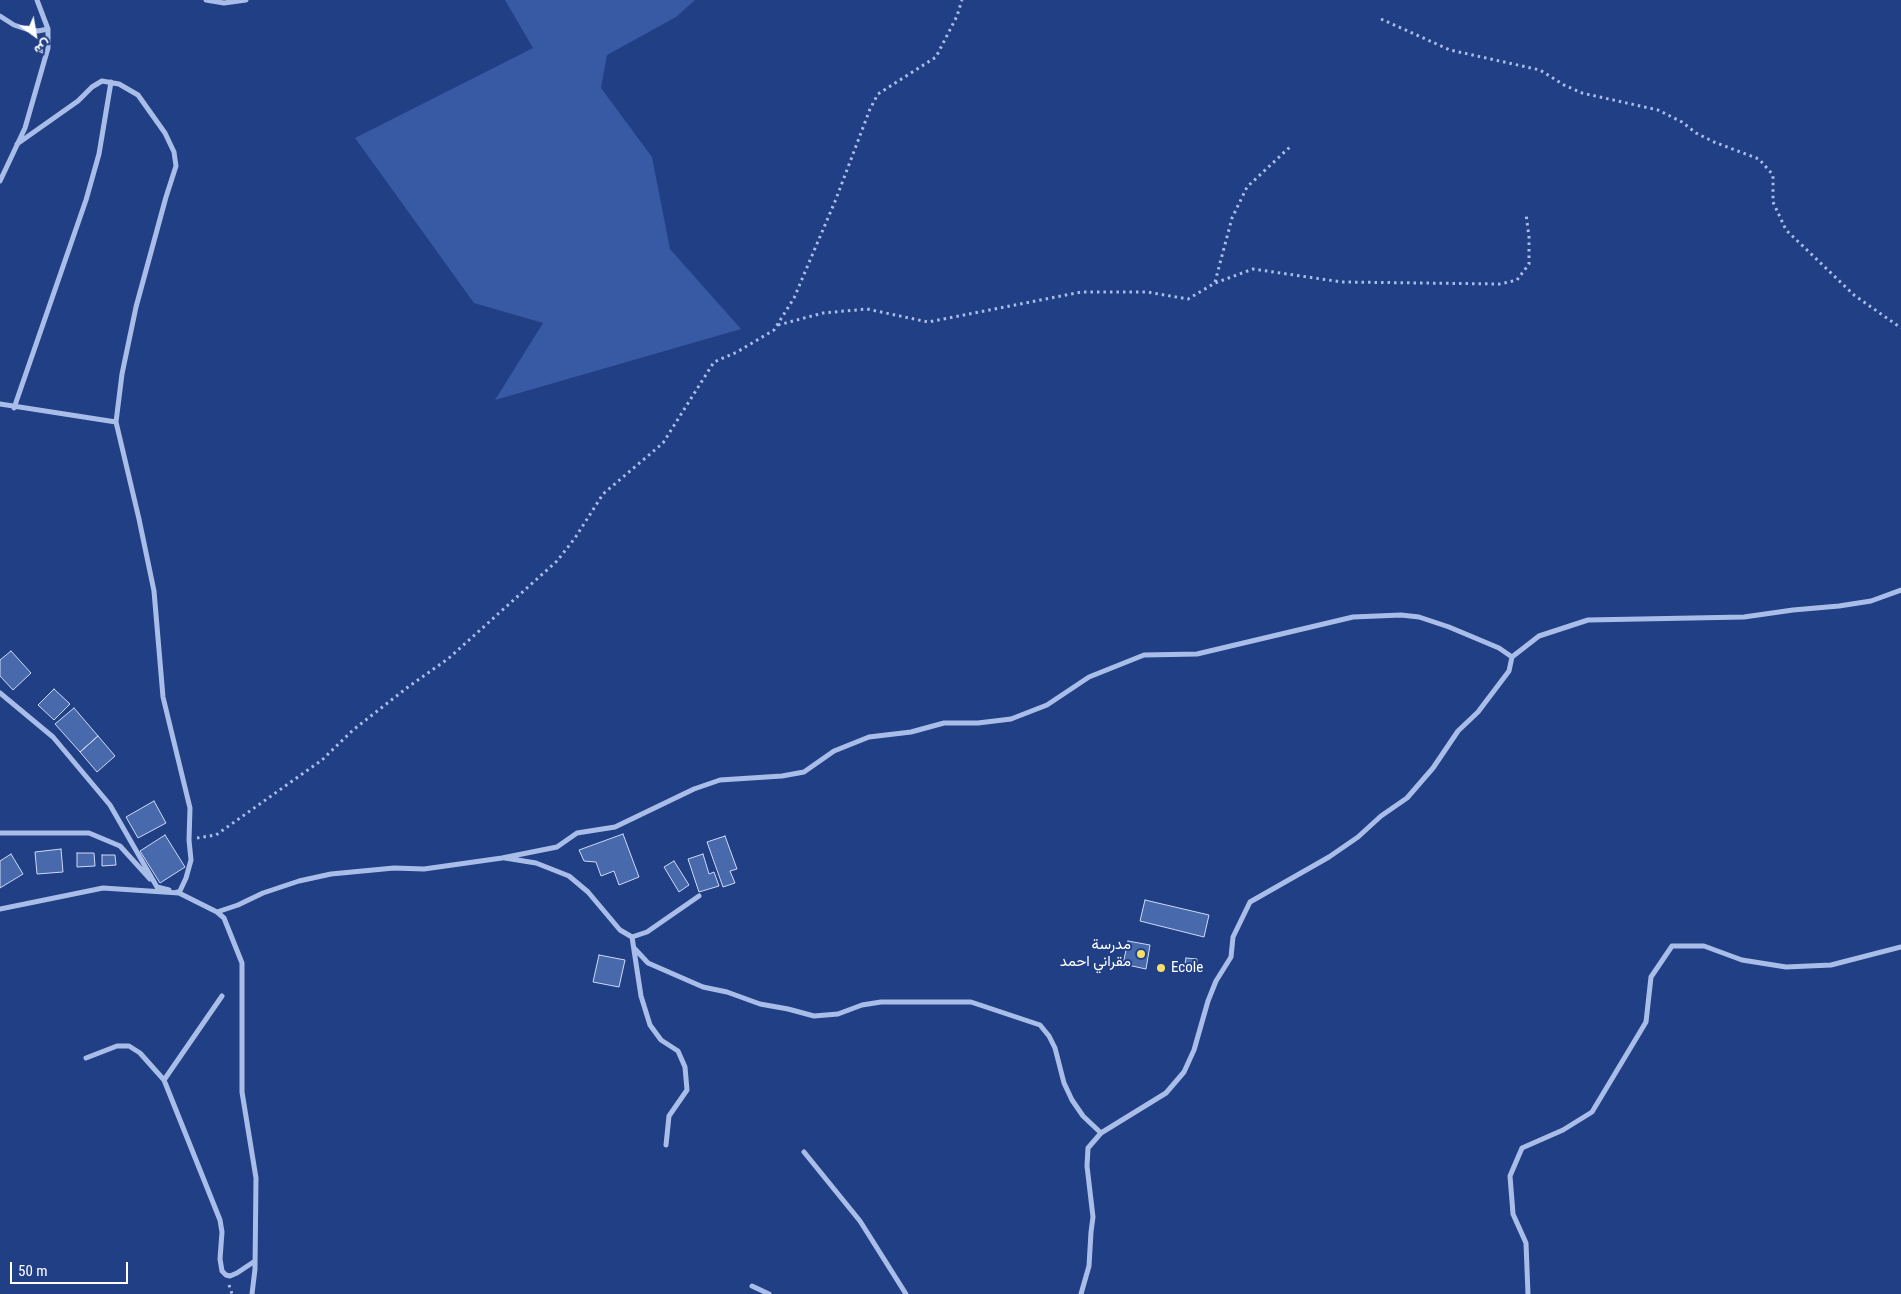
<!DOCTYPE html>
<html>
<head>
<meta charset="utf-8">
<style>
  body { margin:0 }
  #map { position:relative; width:1901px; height:1294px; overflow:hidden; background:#213f84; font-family:"Roboto Condensed",Vazirmatn,sans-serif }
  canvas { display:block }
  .north { position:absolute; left:10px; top:10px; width:50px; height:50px; -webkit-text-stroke:4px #213f84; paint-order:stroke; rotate:148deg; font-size:14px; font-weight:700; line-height:20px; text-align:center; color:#fff }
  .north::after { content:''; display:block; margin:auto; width:18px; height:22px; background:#fff; clip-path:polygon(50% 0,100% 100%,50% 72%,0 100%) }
  .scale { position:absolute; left:10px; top:1262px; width:118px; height:22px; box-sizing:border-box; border:2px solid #fff; border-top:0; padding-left:6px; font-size:15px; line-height:18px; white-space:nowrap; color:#fff; -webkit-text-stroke:4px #213f84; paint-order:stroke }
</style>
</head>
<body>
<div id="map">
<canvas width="1901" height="1294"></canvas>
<div class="north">ش</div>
<div class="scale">50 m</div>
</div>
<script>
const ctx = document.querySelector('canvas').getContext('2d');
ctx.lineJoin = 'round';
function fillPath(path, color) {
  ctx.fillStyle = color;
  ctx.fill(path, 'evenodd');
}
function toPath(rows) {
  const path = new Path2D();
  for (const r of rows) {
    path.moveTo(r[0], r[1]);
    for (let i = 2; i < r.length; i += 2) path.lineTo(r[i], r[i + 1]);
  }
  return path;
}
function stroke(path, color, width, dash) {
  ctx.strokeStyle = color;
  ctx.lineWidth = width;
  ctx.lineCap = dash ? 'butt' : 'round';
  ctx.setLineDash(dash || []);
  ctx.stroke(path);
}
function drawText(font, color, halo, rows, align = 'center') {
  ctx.font = font + ' "Roboto Condensed",Vazirmatn,sans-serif';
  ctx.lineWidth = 4;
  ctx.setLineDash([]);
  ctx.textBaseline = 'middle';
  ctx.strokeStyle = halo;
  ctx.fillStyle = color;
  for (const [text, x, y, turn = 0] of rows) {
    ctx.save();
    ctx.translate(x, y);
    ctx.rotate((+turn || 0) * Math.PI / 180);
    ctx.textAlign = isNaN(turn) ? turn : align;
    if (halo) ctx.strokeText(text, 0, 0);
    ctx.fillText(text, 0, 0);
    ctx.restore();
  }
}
fillPath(toPath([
  [505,0,695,0,676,17,607,55,601,88,652,157,670,249,741,329,495,400,543,323,474,303,355,138,533,48]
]), '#3859a3');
const building = toPath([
  [11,651,31,673,13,690,0,676,0,660,11,651],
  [54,689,70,704,54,720,38,705,54,689],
  [74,708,98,736,80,752,55,724,74,708],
  [98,736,115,756,97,772,80,752,98,736],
  [154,801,166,823,138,838,126,817,154,801],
  [623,834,639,877,619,885,614,871,601,876,596,862,584,861,579,850,623,834],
  [165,835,185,867,160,883,140,851,165,835],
  [725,836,737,869,730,871,735,883,723,887,707,842,725,836],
  [61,849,63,872,37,874,35,852,61,849],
  [77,853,94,853,95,866,77,867,77,853],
  [11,854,23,874,0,888,0,861,11,854],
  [703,854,709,874,714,872,719,886,699,892,688,859,703,854],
  [102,855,115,855,116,865,102,866,102,855],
  [674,861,689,885,679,892,664,867,674,861],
  [1145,900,1209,915,1204,937,1140,921,1145,900],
  [1128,941,1150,945,1146,969,1123,964,1128,941],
  [599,955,625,960,619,987,593,982,599,955],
  [1186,958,1197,959,1196,971,1184,969,1186,958]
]);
fillPath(building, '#4969ad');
stroke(building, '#cddaf7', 1);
stroke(toPath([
  [1381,19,1450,50,1540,70,1564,85,1582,93,1658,110,1682,122,1696,133,1714,142,1759,159,1773,175,1773,202,1786,230,1854,295,1901,328],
  [1215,282,1232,218,1247,187,1292,145],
  [778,325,823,313,867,309,928,322,1081,292,1147,292,1188,299,1215,283,1253,269,1342,282,1500,284,1517,280,1529,264,1529,237,1526,214],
  [197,838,216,835,322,760,353,730,408,687,449,658,557,561,575,538,603,494,663,443,714,362,737,352,774,330,794,298,836,199,870,109,878,94,936,57,957,16,962,0],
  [229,1285,232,1294]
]), '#a9bde9', 3, [2.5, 4]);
stroke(toPath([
  [206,0,224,3,246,0],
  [0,16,14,25,26,29,38,31,48,29],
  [0,181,25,128,48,48,48,29,37,0],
  [0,404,116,422],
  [14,408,86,200,99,154,111,82],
  [1512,657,1539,636,1588,620,1744,617,1793,610,1839,606,1871,601,1901,590],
  [0,693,53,737,110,805,157,887,169,890],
  [0,833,89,833,120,846,150,879],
  [505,858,536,863,569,876,588,892,620,930,632,937,647,932,699,896],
  [177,892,217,912,224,918,242,963,242,1092,256,1178,255,1269,252,1294],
  [0,909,103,888,179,893,186,878,191,860,189,840,190,808,163,697,154,591,139,519,116,422,122,374,136,307,166,197,176,166,174,152,165,133,138,95,119,84,102,81,92,87,78,101,17,144],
  [217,912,238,905,263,893,299,881,331,874,394,868,424,869,502,858,557,847,577,833,615,827,694,789,720,780,782,776,804,772,834,751,869,737,911,732,944,723,978,723,1011,719,1047,705,1089,677,1144,655,1197,654,1353,617,1401,615,1419,617,1449,627,1499,648,1512,657,1509,671,1478,712,1458,731,1433,768,1407,798,1381,816,1358,837,1329,857,1250,902,1233,937,1231,957,1216,981,1208,1001,1194,1050,1184,1072,1166,1093,1101,1133,1088,1148,1087,1166,1093,1217,1091,1232,1089,1266,1081,1294],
  [632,937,641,996,650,1025,661,1040,678,1051,685,1067,687,1090,669,1116,666,1145],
  [635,949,648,963,703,987,727,992,760,1004,788,1009,814,1016,838,1014,862,1005,881,1002,971,1002,1040,1025,1049,1036,1055,1048,1064,1083,1072,1100,1083,1116,1101,1133],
  [86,1058,117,1046,129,1046,140,1053,164,1080,220,1220,222,1232,220,1259,222,1271,226,1275,230,1276,237,1273,255,1261],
  [164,1080,222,996],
  [804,1152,860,1221,906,1294],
  [752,1286,769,1294],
  [1528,1294,1526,1243,1513,1214,1510,1176,1522,1148,1563,1130,1592,1112,1646,1022,1651,977,1672,946,1704,946,1742,960,1786,967,1831,965,1901,947]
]), '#a9bde9', 5);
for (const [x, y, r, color] of [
  [1141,954,5,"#f6e06a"],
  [1161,968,5,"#f6e06a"]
]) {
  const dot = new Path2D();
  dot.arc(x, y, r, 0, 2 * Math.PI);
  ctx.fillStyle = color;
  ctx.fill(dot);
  stroke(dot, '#213f84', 2);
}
drawText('15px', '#fff', '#213f84', [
  ["مدرسة",1131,945],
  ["مقراني احمد",1131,962],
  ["Ecole",1171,968,"left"]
], 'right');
</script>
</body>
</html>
